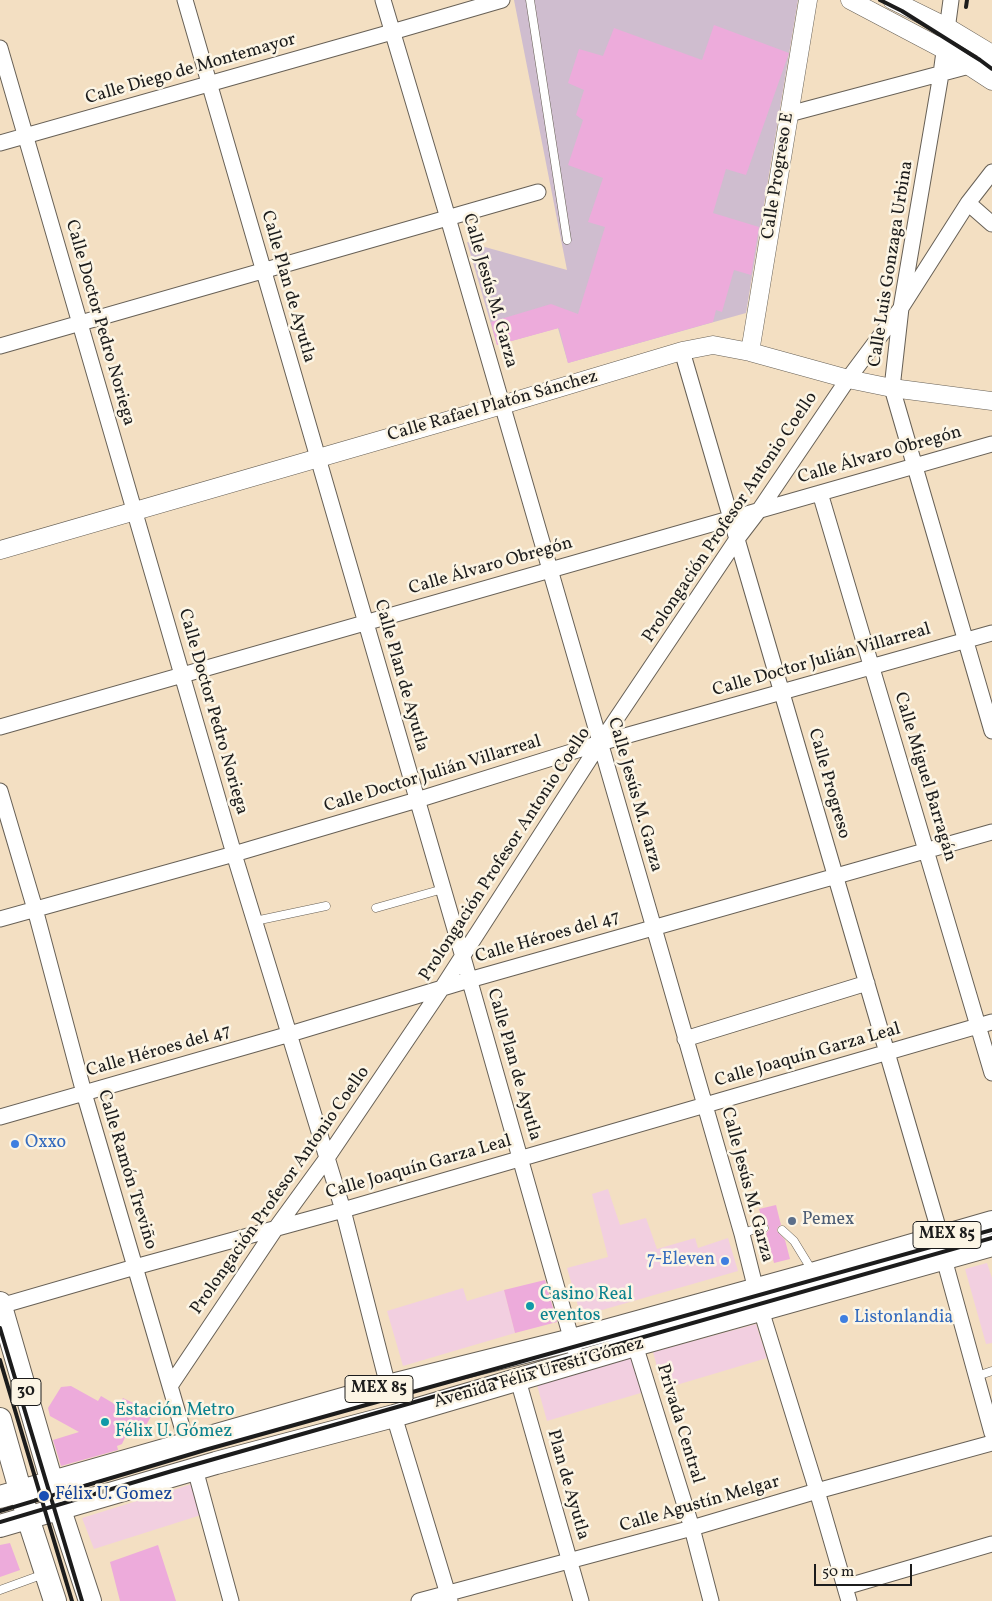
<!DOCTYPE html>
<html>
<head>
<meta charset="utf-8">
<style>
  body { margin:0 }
  #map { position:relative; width:992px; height:1601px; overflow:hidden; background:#f3dfc2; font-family:Vollkorn,serif }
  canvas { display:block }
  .scale { position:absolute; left:814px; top:1564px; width:98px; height:22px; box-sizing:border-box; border:2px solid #1c1c1c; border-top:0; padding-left:6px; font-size:15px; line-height:18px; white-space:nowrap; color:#1c1c1c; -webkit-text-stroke:4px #fcf5e5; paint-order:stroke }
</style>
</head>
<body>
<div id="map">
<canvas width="992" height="1601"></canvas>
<div class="scale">50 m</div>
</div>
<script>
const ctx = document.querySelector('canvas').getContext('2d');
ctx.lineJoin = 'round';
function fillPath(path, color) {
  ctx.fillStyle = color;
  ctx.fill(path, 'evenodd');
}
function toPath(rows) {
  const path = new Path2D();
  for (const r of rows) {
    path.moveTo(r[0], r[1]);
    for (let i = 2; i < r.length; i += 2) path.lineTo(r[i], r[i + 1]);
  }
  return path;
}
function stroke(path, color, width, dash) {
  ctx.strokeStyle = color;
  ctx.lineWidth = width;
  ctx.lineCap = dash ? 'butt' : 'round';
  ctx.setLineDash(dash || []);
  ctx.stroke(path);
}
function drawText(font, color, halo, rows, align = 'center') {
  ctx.font = font + ' Vollkorn,serif';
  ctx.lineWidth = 5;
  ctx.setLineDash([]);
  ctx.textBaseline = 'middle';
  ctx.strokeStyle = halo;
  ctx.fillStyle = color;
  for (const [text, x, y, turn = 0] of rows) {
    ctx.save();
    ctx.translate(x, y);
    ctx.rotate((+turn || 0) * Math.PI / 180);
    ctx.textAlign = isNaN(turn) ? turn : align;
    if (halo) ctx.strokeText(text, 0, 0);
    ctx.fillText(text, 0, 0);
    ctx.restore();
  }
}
fillPath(toPath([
  [608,1189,620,1225,646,1218,657,1249,695,1238,698,1248,728,1238,738,1271,581,1316,567,1268,608,1257,592,1194],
  [987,1263,992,1278,992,1343,986,1344,965,1269],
  [463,1288,467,1301,504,1290,515,1333,403,1366,387,1311],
  [756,1324,767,1358,663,1389,653,1352],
  [634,1357,644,1392,547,1421,537,1385],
  [192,1484,201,1515,94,1549,82,1518]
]), '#f2cfe0');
fillPath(toPath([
  [514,0,798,0,746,313,568,363,558,328,497,345,467,242,567,270]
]), '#cfbdcf');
fillPath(toPath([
  [714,25,789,53,746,175,726,169,713,213,759,227,751,275,734,270,722,312,716,310,713,322,568,363,559,328,497,345,491,322,551,304,578,314,605,227,588,222,603,178,568,165,583,120,576,115,584,90,568,83,579,49,603,56,614,28,702,60],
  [776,1205,781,1225,778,1227,777,1231,785,1240,790,1259,774,1263,766,1233,769,1230,769,1227,766,1223,763,1222,759,1209],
  [545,1280,557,1322,515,1333,504,1290],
  [71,1386,98,1401,101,1396,118,1406,123,1398,153,1413,141,1434,129,1429,122,1444,117,1446,118,1450,61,1466,53,1440,79,1432,50,1416,48,1408,61,1387],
  [10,1543,20,1570,0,1577,0,1545],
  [158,1545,176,1601,120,1601,110,1562]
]), '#edabdb');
const service = toPath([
  [530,0,567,240],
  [376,908,443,889],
  [255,921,326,906],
  [782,1230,794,1241,813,1272],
  [742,1234,752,1230,764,1228],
  [977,1376,992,1371],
  [0,1590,44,1574]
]);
const minor = toPath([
  [185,0,463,957,574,1348],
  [383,0,448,218,654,928,742,1234,761,1310,817,1491,849,1601],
  [951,0,941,74,901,308,892,388,992,731],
  [0,48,234,854,343,1210,388,1386],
  [789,114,992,60],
  [0,143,392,32,502,0],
  [968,203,992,224],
  [0,346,538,192],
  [682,351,938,1227],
  [820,493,992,1073],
  [0,727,992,444],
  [0,791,35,909,84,1093,187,1444],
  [0,919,234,854,417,800,600,743,992,633],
  [685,1039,867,983],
  [0,1117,290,1034,469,980,992,832],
  [946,1266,992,1433],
  [0,1306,135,1267,343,1210,992,1022],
  [635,1345,692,1528,711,1601],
  [518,1380,581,1601],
  [170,1386,276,1228,327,1158,442,988,600,743,737,539,760,509,848,379,901,308,968,203,992,172],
  [394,1416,450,1601],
  [195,1469,231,1601],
  [845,1587,992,1544],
  [419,1601,692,1528,817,1491,992,1443]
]);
const tertiary = toPath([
  [850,0,943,49,992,81],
  [892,0,947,27,992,54],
  [750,352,808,0],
  [0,550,502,405,682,351,713,345,750,352,848,379,892,388,992,401]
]);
const primary = toPath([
  [0,1303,60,1510,90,1601],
  [0,1419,28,1518,55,1601],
  [0,1497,388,1386,572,1340,815,1273,992,1222],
  [0,1526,216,1463,394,1416,635,1345,992,1245]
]);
stroke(service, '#676056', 9);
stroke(minor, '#676056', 17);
stroke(tertiary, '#676056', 19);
stroke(primary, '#676056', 24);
stroke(service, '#fff', 8);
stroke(minor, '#fff', 15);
stroke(tertiary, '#fff', 18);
stroke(primary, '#fff', 22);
stroke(toPath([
  [880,0,902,11,980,60,992,69],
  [966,7,967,0],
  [0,1328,82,1601],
  [0,1360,72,1601],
  [0,1511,205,1450,992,1230],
  [0,1522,172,1471,992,1238]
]), '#1c1c1c', 4);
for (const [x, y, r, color] of [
  [15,1144,5,"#3f7fe0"],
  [792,1221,5,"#5c6f8a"],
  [725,1261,5,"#3f7fe0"],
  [530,1306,5,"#0f9aa8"],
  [844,1319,5,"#3f7fe0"],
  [105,1422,5,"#0f9aa8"],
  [44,1496,6,"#1a4fb4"]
]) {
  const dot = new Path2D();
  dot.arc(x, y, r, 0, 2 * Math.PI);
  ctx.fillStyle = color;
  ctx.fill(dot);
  stroke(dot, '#fcf5e5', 2);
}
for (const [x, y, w] of [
  [947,1235,68],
  [379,1389,68],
  [26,1392,30]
]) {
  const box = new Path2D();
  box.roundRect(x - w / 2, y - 13.5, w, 27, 4);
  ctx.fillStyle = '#fcf5e5';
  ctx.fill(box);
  stroke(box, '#1c1c1c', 1);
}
drawText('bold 16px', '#1c1c1c', null, [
  ["MEX 85",947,1235],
  ["MEX 85",379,1389],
  ["30",26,1392]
]);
drawText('18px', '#1c1c1c', '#fcf5e5', [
  ["Calle Diego de Montemayor",191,70,-16],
  ["Calle Progreso E",779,176,-81],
  ["Calle Luis Gonzaga Urbina",892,264,-81],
  ["Calle Plan de Ayutla",287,287,74],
  ["Calle Jesús M. Garza",489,291,74],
  ["Calle Doctor Pedro Noriega",99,323,74],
  ["Calle Rafael Platón Sánchez",493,407,-16],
  ["Calle Álvaro Obregón",880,456,-16],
  ["Prolongación Profesor Antonio Coello",731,518,-56],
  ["Calle Álvaro Obregón",491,567,-16],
  ["Calle Doctor Julián Villarreal",822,661,-16],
  ["Calle Plan de Ayutla",400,676,74],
  ["Calle Doctor Pedro Noriega",212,712,74],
  ["Calle Doctor Julián Villarreal",433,775,-17],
  ["Calle Miguel Barragán",924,777,73],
  ["Calle Progreso",828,784,74],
  ["Calle Jesús M. Garza",634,795,74],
  ["Prolongación Profesor Antonio Coello",506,855,-57],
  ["Calle Héroes del 47",548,938,-16],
  ["Calle Héroes del 47",159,1052,-16],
  ["Calle Joaquín Garza Leal",808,1056,-16],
  ["Calle Plan de Ayutla",513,1065,74],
  ["Calle Joaquín Garza Leal",419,1168,-16],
  ["Calle Ramón Treviño",126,1170,73],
  ["Calle Jesús M. Garza",746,1185,75],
  ["Prolongación Profesor Antonio Coello",281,1191,-55],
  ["Avenida Félix Uresti Gómez",539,1374,-16],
  ["Privada Central",679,1424,73],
  ["Plan de Ayutla",567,1485,74],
  ["Calle Agustín Melgar",700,1505,-16]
]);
drawText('18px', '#366cbe', '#fcf5e5', [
  ["Oxxo",25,1144],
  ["7-Eleven",715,1261,"right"],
  ["Listonlandia",854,1319]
], 'left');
drawText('18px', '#4e5e75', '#fcf5e5', [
  ["Pemex",802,1221]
], 'left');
drawText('18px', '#0d838f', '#fcf5e5', [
  ["Casino Real",540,1296],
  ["eventos",540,1317],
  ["Estación Metro",115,1412],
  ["Félix U. Gómez",115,1433]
], 'left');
drawText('18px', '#164399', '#fcf5e5', [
  ["Félix U. Gomez",55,1496]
], 'left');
</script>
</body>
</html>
